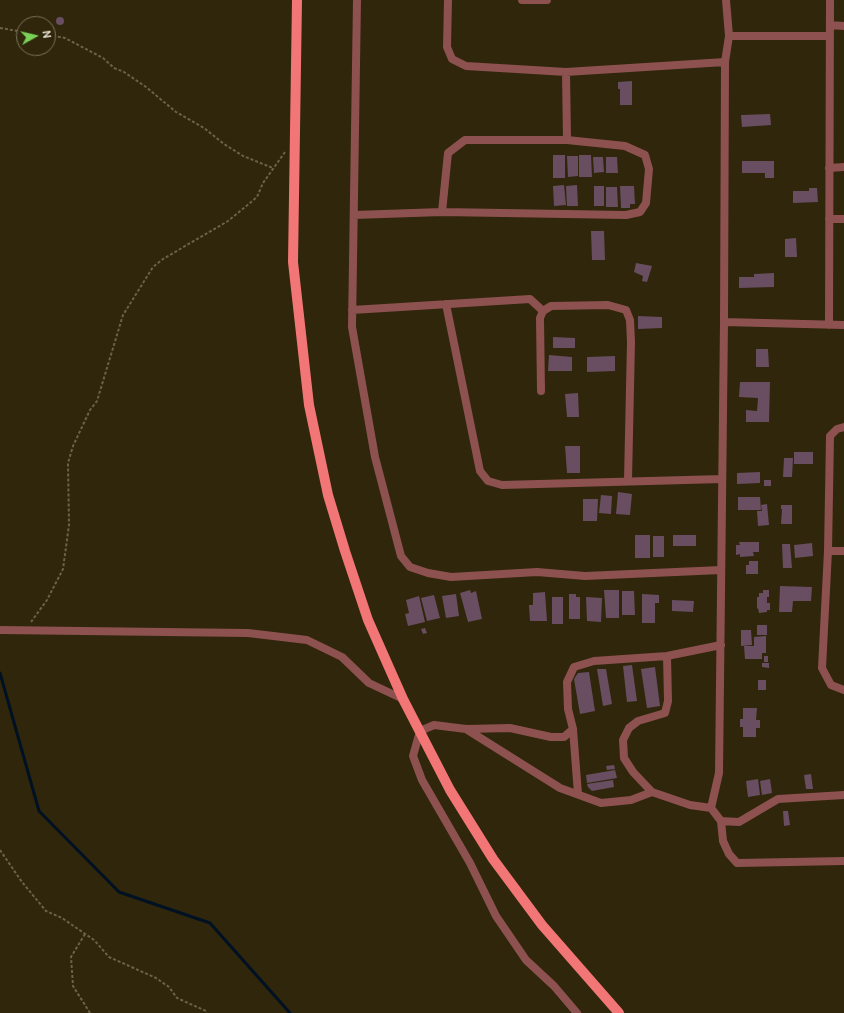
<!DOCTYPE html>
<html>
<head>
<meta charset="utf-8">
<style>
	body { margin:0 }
	#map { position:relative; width:844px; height:1013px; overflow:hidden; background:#2f260b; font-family:Cabin,sans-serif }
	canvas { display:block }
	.north { position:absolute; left:16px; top:16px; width:40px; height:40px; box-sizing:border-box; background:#2f260b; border:1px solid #79725b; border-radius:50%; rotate:82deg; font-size:11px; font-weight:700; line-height:16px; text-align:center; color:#e9e3d4 }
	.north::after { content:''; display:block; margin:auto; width:14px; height:18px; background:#7ad157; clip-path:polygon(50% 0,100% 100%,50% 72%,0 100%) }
</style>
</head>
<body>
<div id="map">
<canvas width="844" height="1013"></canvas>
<div class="north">N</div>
</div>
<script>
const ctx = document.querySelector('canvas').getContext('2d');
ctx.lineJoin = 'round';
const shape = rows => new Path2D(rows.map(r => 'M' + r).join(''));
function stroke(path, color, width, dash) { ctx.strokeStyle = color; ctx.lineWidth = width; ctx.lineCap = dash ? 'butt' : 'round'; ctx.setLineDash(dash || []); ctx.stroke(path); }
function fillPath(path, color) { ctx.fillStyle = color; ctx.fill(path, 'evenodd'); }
stroke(shape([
	[0,673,39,811,119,892,210,923,290,1013]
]), '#001123', 3);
fillPath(shape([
	'56 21a4 4 0 1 1 8 0a4 4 0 1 1-8 0Z',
	[632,81,632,105,620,105,620,89,618,89,618,82],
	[770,114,771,125,742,127,741,115],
	[553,155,565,155,565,178,553,178],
	[579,155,591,155,592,177,579,177],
	[567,156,578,156,578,176,568,177],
	[593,157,603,157,604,172,594,173],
	[606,157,617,157,618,173,606,173],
	[742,161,774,161,774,178,765,178,765,173,742,173],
	[564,185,566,205,554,206,553,186],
	[577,185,578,206,567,206,566,186],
	[594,186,604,186,604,206,594,206],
	[620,186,634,186,635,204,630,204,630,208,621,208],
	[606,187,617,187,618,207,606,207],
	[809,188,817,188,818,202,793,203,793,191,809,191],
	[591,231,604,231,605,260,592,260],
	[796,238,797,257,785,257,785,239],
	[636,263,652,266,647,282,642,281,643,276,634,272],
	[774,273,774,287,739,288,739,277,754,277,754,274],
	[638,316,662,317,662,328,638,329],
	[553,337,575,338,575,348,553,348],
	[756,349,768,349,769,367,756,367],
	[549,355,572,357,572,371,548,371],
	[615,356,615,371,587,372,587,357],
	[740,382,770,382,769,422,746,422,746,410,757,411,758,398,739,397],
	[578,393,579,417,567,417,565,394],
	[565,446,580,446,580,473,567,473],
	[794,452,813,452,813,464,794,464],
	[784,458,793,458,792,477,783,477],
	[760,472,760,483,737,484,737,473],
	[764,480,771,480,771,486,764,486],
	[618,492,632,494,630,515,616,514],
	[601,495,612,496,611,514,599,513],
	[738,497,760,497,761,510,738,510],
	[583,499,598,499,597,521,583,521],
	[767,504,769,525,758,526,757,511,762,511,761,505],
	[781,505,792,505,792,524,781,524,782,509,781,509],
	[635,535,650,535,650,558,635,558],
	[673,535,696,535,696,546,673,546],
	[653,536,664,536,664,557,653,557],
	[739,542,759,542,759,552,753,552,754,556,740,557,740,554,736,555,736,545,740,545],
	[812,543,813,556,795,558,794,545],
	[782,544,790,544,792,568,783,568],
	[749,561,758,561,758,574,746,574,746,565,749,565],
	[780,586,812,587,811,601,793,601,792,612,779,612],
	[470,590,471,593,476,591,482,619,468,622,460,593],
	[604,590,619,590,619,618,606,618],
	[763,590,769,590,769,597,767,597,767,603,770,603,770,610,767,610,767,612,759,613,758,608,757,609,757,597,759,597,759,593,763,593],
	[622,591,634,591,635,615,622,615],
	[545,592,547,621,530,621,529,605,533,605,533,593],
	[456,594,459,616,446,618,442,596],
	[569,594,576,594,576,597,580,597,580,619,569,619],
	[642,594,659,595,659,603,655,603,655,623,642,623],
	[434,595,440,618,427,621,421,598],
	[419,596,425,622,408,626,405,614,409,613,406,600],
	[552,597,563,597,563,624,552,624],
	[586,597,602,598,601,622,587,621],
	[672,600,694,601,693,612,672,611],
	[757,625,767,625,767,635,757,635],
	[425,628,427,633,423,634,421,629],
	[741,630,751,630,752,645,741,646],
	[766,636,766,653,762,653,762,659,745,659,744,646,754,646,754,637],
	[764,656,768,656,768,662,764,662],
	[762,663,769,663,769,668,762,667],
	[632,665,637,701,627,702,623,666],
	[655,667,660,706,647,708,641,669],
	[597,669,606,669,612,704,603,706],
	[589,672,595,711,580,714,574,679,578,673],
	[758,680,766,680,766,690,758,690],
	[743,708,757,708,756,720,760,720,760,728,756,728,756,737,743,737,743,727,740,727,740,719,743,719],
	[614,765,615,769,607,770,606,766],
	[615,770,617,778,587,783,586,775],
	[811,774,813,789,806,789,804,775],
	[758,779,760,795,748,797,746,781],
	[770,779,772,793,762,795,760,781],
	[613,780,614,787,592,791,588,787,587,784],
	[783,811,788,811,790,825,784,826]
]), '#684e60');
stroke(shape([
	[0,28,24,32],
	[48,35,65,38,103,58,114,68,124,72,146,87,176,112,204,128,224,144,243,156,273,168],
	[31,622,47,600,63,569,69,525,68,463,73,446,90,410,97,401,123,315,153,267,163,259,228,221,250,203,257,197,263,183,285,152],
	[0,850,22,882,46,911,62,918,94,940,109,957,156,978,169,987,177,998,206,1011,207,1013],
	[85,934,71,957,73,986,90,1013]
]), '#6a624a', 2, [3, 2]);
stroke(shape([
	[357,0,352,327,375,457,401,556,410,567,428,573,451,577,537,572,585,576,721,570],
	[448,0,447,47,452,59,466,66,566,72,725,62],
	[522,0,547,0],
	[830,25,844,26],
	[729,36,830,36],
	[566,72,567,140],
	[829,168,844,167],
	[354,215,442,212,626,215,640,212,646,203,649,169,645,155,625,146,567,140,465,140,448,153,442,212],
	[829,219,844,219],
	[446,304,480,471,488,481,502,485,722,479],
	[352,310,530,299,543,311],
	[724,322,844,325],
	[829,325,830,0],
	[541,391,540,318,543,311,551,306,608,305,626,310,630,320,631,342,628,480],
	[844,427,837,429,830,436,828,551,822,668,831,685,844,690],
	[828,551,844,551],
	[0,630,248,633,307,640,342,657,369,683,403,699],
	[466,729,560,788,601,803,631,800,652,792,690,805,711,808,721,821,723,841,729,854,737,863,844,861],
	[573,729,564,737,551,737,510,728,466,729,434,725,420,731,413,756,422,780,470,863,496,916,526,960,554,986,577,1013],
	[652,792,633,772,624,758,623,740,629,728,638,721,665,713,668,701,667,656],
	[578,794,573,729,568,709,567,682,574,667,594,661,667,656,721,645],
	[711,808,719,773,724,322,725,62,729,36,726,0],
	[721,821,739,822,778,799,844,795]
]), '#8d514f', 8);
stroke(shape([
	[297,0,293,262,309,405,328,495,345,551,368,620,403,699,450,790,493,859,542,925,619,1013]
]), '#f37676', 10);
</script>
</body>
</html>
